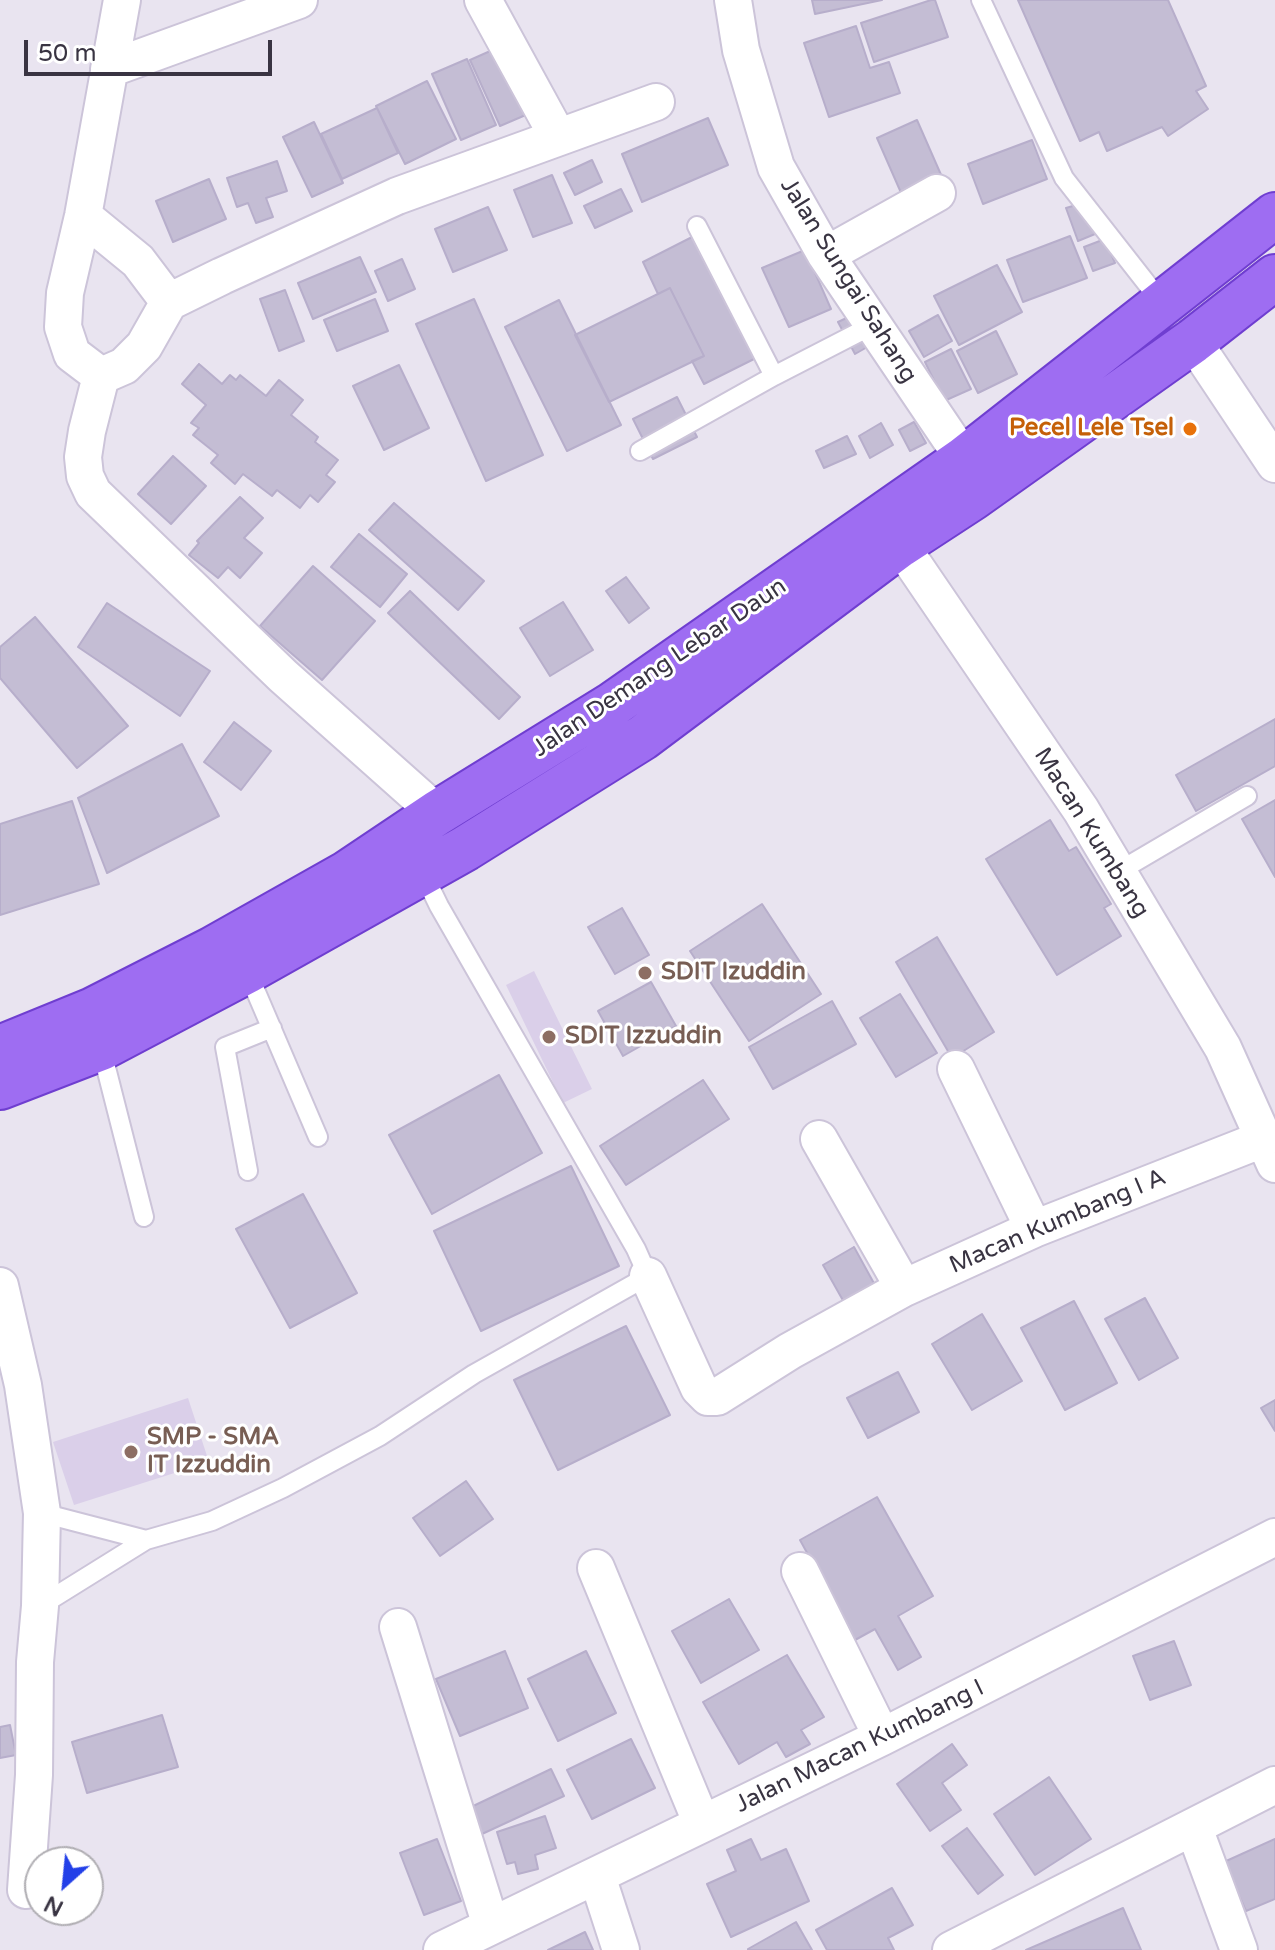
<!DOCTYPE html>
<html>
<head>
<meta charset="utf-8">
<style>
	body { margin:0 }
	#map { position:relative; width:1275px; height:1950px; overflow:hidden; background:#e9e4f0; font-family:"Varela Round",sans-serif }
	canvas { display:block }
	.north { position:absolute; left:24px; top:1846px; width:80px; height:80px; box-sizing:border-box; background:#fff; border:2px solid #b0aeb3; border-radius:50%; rotate:207deg; font-size:22px; font-weight:700; line-height:32px; text-align:center; color:#393442 }
	.north::after { content:''; display:block; margin:auto; width:28px; height:36px; background:#2340e8; clip-path:polygon(50% 0,100% 100%,50% 72%,0 100%) }
	.scale { position:absolute; left:24px; top:40px; width:248px; height:36px; box-sizing:border-box; border:4px solid #393442; border-top:0; padding-left:10px; font-size:24px; line-height:28px; white-space:nowrap; color:#393442; -webkit-text-stroke:6px #fff; paint-order:stroke }
</style>
</head>
<body>
<div id="map">
<canvas width="1275" height="1950"></canvas>
<div class="north">N</div>
<div class="scale">50 m</div>
</div>
<script>
const ctx = document.querySelector('canvas').getContext('2d');
ctx.lineJoin = 'round';
function fillPath(path, color) { ctx.fillStyle = color; ctx.fill(path, 'evenodd'); }
const shape = rows => new Path2D(rows.map(r => 'M' + r).join(''));
function stroke(path, color, width, dash) { ctx.strokeStyle = color; ctx.lineWidth = width; ctx.lineCap = dash ? 'butt' : 'round'; ctx.setLineDash(dash || []); ctx.stroke(path); }
function label(font, color, halo, rows, align = 'center') {
  ctx.font = font + ' "Varela Round",sans-serif'; ctx.lineWidth = 6; ctx.setLineDash([]); ctx.textBaseline = 'middle'; ctx.strokeStyle = halo; ctx.fillStyle = color; for (const [text, x, y, turn = 0] of rows) {
    ctx.save(); ctx.translate(x, y); ctx.rotate((+turn || 0) * Math.PI / 180); ctx.textAlign = isNaN(turn) ? turn : align; if (halo) ctx.strokeText(text, 0, 0); ctx.fillText(text, 0, 0); ctx.restore();
  }
}
fillPath(shape([
	[534,971,592,1089,563,1103,506,985],
	[188,1398,209,1462,74,1505,53,1442]
]), '#dacfe9');
const building = shape([
	[812,0,882,0,815,14,812,0],
	[931,0,935,0,948,37,874,62,861,23,931,0],
	[1018,0,1168,0,1206,86,1196,91,1208,109,1168,136,1162,127,1107,151,1099,132,1080,141,1018,0],
	[856,26,870,68,889,62,900,93,829,117,804,43,856,26],
	[506,44,535,111,500,126,470,60,506,44],
	[467,59,496,125,461,140,432,74,467,59],
	[427,81,456,139,405,164,376,106,427,81],
	[377,108,398,153,342,179,321,134,377,108],
	[708,118,728,165,642,202,622,154,708,118],
	[917,120,942,177,902,195,877,138,917,120],
	[314,122,343,183,312,197,283,137,314,122],
	[1032,140,1047,179,983,204,968,164,1032,140],
	[592,160,602,182,575,195,564,173,592,160],
	[277,161,287,191,266,198,273,217,256,223,248,203,237,207,227,178,277,161],
	[552,175,572,223,533,237,514,190,552,175],
	[209,179,226,219,173,242,156,201,209,179],
	[621,189,632,211,595,228,584,206,621,189],
	[1083,203,1095,234,1078,241,1066,208,1083,203],
	[488,207,507,250,453,272,435,229,488,207],
	[698,234,760,356,704,384,692,361,704,356,670,288,658,294,643,262,698,234],
	[1070,236,1087,278,1023,302,1007,260,1070,236],
	[1105,239,1115,263,1093,271,1084,247,1105,239],
	[805,250,831,309,789,327,762,268,805,250],
	[360,257,376,292,313,319,298,283,360,257],
	[402,259,415,289,388,301,375,271,402,259],
	[997,265,1022,312,959,345,934,296,997,265],
	[670,288,704,356,609,402,575,335,670,288],
	[285,290,304,341,279,351,260,299,285,290],
	[375,299,388,331,337,351,324,320,375,299],
	[474,299,543,455,486,481,416,324,474,299],
	[559,300,621,425,567,451,505,327,559,300],
	[853,315,869,346,855,354,838,322,853,315],
	[938,315,952,341,924,357,909,331,938,315],
	[996,331,1017,374,978,393,957,351,996,331],
	[951,349,971,389,944,401,925,362,951,349],
	[199,364,222,384,230,375,236,380,240,375,266,396,279,380,303,400,291,415,318,437,315,442,338,460,326,475,335,482,318,502,310,495,300,508,277,490,272,496,243,474,235,484,211,463,218,455,193,435,199,428,191,423,206,405,182,384,199,364],
	[399,365,429,428,384,450,353,386,399,365],
	[677,397,697,437,653,459,633,419,677,397],
	[914,422,926,443,910,451,899,430,914,422],
	[881,423,893,445,870,458,859,436,881,423],
	[847,436,856,454,824,468,816,451,847,436],
	[173,456,206,486,171,524,138,494,173,456],
	[240,497,263,518,244,538,262,553,240,578,228,567,218,578,189,555,199,543,197,541,240,497],
	[394,503,484,581,458,610,369,530,394,503],
	[359,534,407,574,380,607,331,567,359,534],
	[313,566,375,621,322,680,260,626,313,566],
	[626,577,649,608,629,623,606,591,626,577],
	[410,591,520,697,499,719,388,613,410,591],
	[563,602,593,650,550,676,520,628,563,602],
	[107,603,210,671,180,716,78,647,107,603],
	[35,617,128,726,77,768,0,678,0,647,35,617],
	[1275,719,1275,766,1196,811,1176,775,1275,719],
	[234,722,271,751,241,790,204,762,234,722],
	[182,744,219,816,107,873,78,798,182,744],
	[1275,800,1275,877,1242,819,1275,800],
	[72,801,99,884,0,915,0,824,72,801],
	[1050,820,1069,851,1076,847,1111,904,1104,908,1121,936,1057,975,986,859,1050,820],
	[762,904,821,994,749,1041,690,951,762,904],
	[622,908,649,955,615,974,588,927,622,908],
	[937,937,994,1032,952,1058,896,962,937,937],
	[651,982,676,1026,623,1056,598,1011,651,982],
	[900,994,937,1053,896,1077,860,1018,900,994],
	[832,1001,856,1044,773,1089,749,1047,832,1001],
	[499,1075,542,1153,432,1214,389,1135,499,1075],
	[703,1080,729,1119,626,1185,600,1146,703,1080],
	[571,1166,619,1266,481,1331,434,1231,571,1166],
	[303,1194,357,1293,290,1328,236,1229,303,1194],
	[854,1247,876,1287,845,1304,823,1265,854,1247],
	[1145,1298,1178,1358,1139,1380,1105,1319,1145,1298],
	[1074,1301,1117,1383,1065,1410,1021,1328,1074,1301],
	[982,1314,1022,1381,972,1410,932,1344,982,1314],
	[626,1326,670,1415,558,1470,514,1380,626,1326],
	[898,1372,919,1412,868,1438,847,1398,898,1372],
	[1275,1400,1275,1431,1261,1408,1275,1400],
	[466,1481,493,1519,440,1556,413,1518,466,1481],
	[877,1497,933,1596,898,1616,921,1657,898,1670,875,1629,855,1640,800,1540,877,1497],
	[729,1599,759,1650,701,1683,672,1631,729,1599],
	[1174,1641,1191,1685,1150,1700,1133,1656,1174,1641],
	[505,1651,528,1708,460,1736,436,1679,505,1651],
	[586,1651,616,1713,558,1741,528,1679,586,1651],
	[787,1655,824,1717,801,1730,810,1744,786,1757,777,1742,739,1764,703,1702,787,1655],
	[162,1715,178,1767,87,1793,72,1742,162,1715],
	[10,1725,16,1755,0,1758,0,1727,10,1725],
	[631,1739,655,1788,592,1819,567,1770,631,1739],
	[952,1744,967,1765,942,1783,961,1810,930,1831,897,1784,952,1744],
	[551,1769,564,1796,482,1834,469,1808,551,1769],
	[1049,1777,1091,1839,1035,1875,994,1814,1049,1777],
	[545,1816,556,1848,535,1855,538,1869,518,1874,515,1862,507,1864,497,1832,545,1816],
	[967,1828,1003,1875,978,1894,942,1846,967,1828],
	[437,1839,461,1901,424,1915,400,1853,437,1839],
	[751,1839,761,1860,786,1849,809,1901,731,1937,707,1884,736,1871,727,1850,751,1839],
	[1275,1839,1275,1899,1246,1911,1224,1862,1275,1839],
	[892,1888,913,1925,888,1938,894,1950,827,1950,816,1930,892,1888],
	[1123,1908,1141,1950,1026,1950,1123,1908],
	[796,1922,812,1950,748,1950,748,1949,796,1922],
	[585,1932,593,1950,548,1950,585,1932]
]);
fillPath(building, '#c4bdd4');
stroke(building, '#b7aecb', 2);
const lane = shape([
	[981,0,1064,178,1162,303],
	[697,226,774,376],
	[640,451,774,376,873,325],
	[1116,873,1247,796],
	[247,971,318,1137],
	[101,1048,144,1217],
	[248,1171,225,1047,272,1028],
	[42,1513,146,1540],
	[40,1606,146,1540,212,1521,283,1488,380,1436,474,1374,648,1276,636,1249,439,906,423,873]
]);
const street = shape([
	[122,0,83,216,65,293,63,327,72,354,101,376,87,431,83,457,85,476,93,493,283,676,437,813],
	[483,0,558,137],
	[733,0,741,50,776,167,826,255,964,459],
	[109,69,299,0],
	[83,216,138,261,169,302],
	[826,255,937,193],
	[1193,341,1275,464],
	[101,376,124,366,144,346,169,302,222,276,397,196,656,102],
	[886,524,1081,810,1223,1048,1275,1164],
	[956,1069,1034,1229],
	[819,1139,904,1288],
	[648,1276,699,1388,708,1397,717,1397,790,1351,904,1288,1034,1229,1263,1139],
	[0,1286,23,1385,42,1513,40,1606,35,1662,34,1775,26,1890],
	[596,1568,702,1824],
	[800,1571,882,1737],
	[398,1627,491,1926],
	[1194,1828,1239,1950],
	[597,1876,621,1950],
	[442,1950,882,1737,1275,1537],
	[951,1950,1275,1785]
]);
const highway = shape([
	[0,1048,93,1010,213,949,346,874,437,813,612,705,964,459,1275,215],
	[0,1087,101,1048,247,971,466,848,642,738,900,545,972,498,1193,341,1275,277]
]);
stroke(lane, '#ccc4d9', 22);
stroke(street, '#ccc4d9', 40);
stroke(highway, '#6f3ed0', 48);
stroke(lane, '#fff', 18);
stroke(street, '#fff', 36);
stroke(highway, '#9e6df2', 44);
for (const [x, y, r, color] of [
	[1190,429,8,"#e8710a"],
	[645,973,8,"#8d6e63"],
	[549,1037,8,"#8d6e63"],
	[131,1452,8,"#8d6e63"]
]) { const dot = new Path2D(); dot.arc(x, y, r, 0, 2 * Math.PI); ctx.fillStyle = color; ctx.fill(dot); stroke(dot, '#fff', 3); }
label('24px', '#393442', '#fff', [
	["Jalan Sungai Sahang",848,281,58],
	["Jalan Demang Lebar Daun",660,668,-34],
	["Macan Kumbang",1091,833,58],
	["Macan Kumbang I A",1058,1222,-23],
	["Jalan Macan Kumbang I",860,1747,-26]
]);
label('bold 24px', '#c56008', '#fff', [
	["Pecel Lele Tsel",1174,429]
], 'right');
label('bold 24px', '#785e54', '#fff', [
	["SDIT Izuddin",661,973],
	["SDIT Izzuddin",565,1037],
	["SMP - SMA",147,1438],
	["IT Izzuddin",147,1466]
], 'left');
</script>
</body>
</html>
